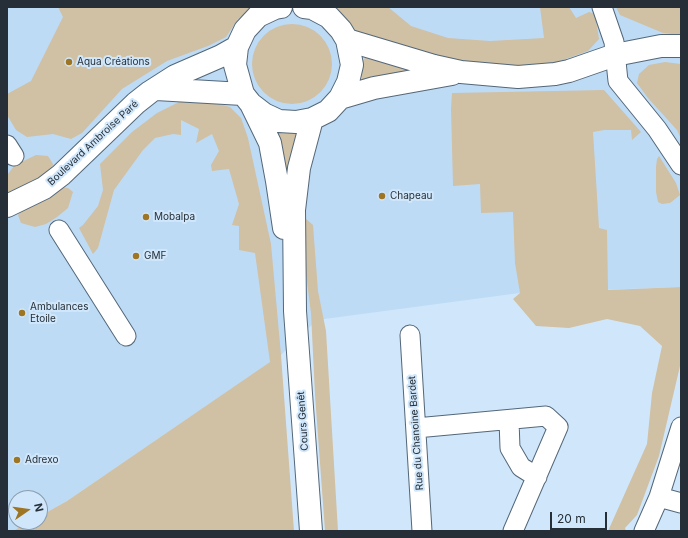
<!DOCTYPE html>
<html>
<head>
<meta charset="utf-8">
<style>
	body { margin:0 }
	#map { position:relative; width:688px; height:538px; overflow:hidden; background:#d0e7fb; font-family:Inter,sans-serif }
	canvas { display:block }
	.frame { position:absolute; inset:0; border:8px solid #262f37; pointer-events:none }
	.north { position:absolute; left:8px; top:490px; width:40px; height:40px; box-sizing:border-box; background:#d0e7fb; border:1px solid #8c9dad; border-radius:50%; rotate:77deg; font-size:11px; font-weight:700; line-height:16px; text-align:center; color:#262f37 }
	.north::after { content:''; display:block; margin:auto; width:14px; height:18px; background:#9e7523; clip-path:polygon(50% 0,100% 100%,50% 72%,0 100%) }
	.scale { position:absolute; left:550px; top:512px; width:57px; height:18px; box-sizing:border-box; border:2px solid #262f37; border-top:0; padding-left:5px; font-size:12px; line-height:14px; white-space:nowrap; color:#262f37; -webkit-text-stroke:3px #d0e7fb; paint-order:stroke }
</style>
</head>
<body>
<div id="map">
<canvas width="688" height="538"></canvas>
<div class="frame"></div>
<div class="north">N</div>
<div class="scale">20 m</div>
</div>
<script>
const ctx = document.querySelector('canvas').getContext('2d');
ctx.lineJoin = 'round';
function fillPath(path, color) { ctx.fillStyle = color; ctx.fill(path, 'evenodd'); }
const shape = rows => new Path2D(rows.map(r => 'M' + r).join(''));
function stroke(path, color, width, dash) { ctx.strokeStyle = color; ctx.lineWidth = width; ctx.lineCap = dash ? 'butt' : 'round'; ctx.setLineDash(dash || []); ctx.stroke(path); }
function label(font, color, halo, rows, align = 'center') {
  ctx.font = font + ' Inter,sans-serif'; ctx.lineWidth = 4; ctx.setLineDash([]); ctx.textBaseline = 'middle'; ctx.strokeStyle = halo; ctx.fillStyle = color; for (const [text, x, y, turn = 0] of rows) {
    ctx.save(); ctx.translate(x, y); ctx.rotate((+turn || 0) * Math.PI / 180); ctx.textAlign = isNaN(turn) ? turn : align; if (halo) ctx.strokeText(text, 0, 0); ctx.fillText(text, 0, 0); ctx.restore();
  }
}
fillPath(shape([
	[7,7,681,7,681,287,520,293,317,320,281,355,67,501,40,516,40,498,16,498,16,522,29,522,13,531,7,531]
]), '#bedbf5');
fillPath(shape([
	[58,7,254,7,238,19,226,37,208,46,167,61,122,89,82,133,71,139,53,134,27,137,16,130,7,115,7,94,31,81,63,17],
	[337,7,388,7,411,26,448,38,490,41,544,38,540,7,569,7,576,18,589,12,595,14,599,39,588,51,546,66,482,65,391,49,354,31],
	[616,7,681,7,681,35,663,33,620,15],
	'252 64a40 40 0 1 1 80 0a40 40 0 1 1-80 0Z',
	[367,56,385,63,417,69,362,81,362,61],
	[665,62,681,64,681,139,677,130,648,98,637,83,639,74,649,65],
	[604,90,641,132,632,140,631,130,604,130,593,132,599,228,607,230,608,290,681,287,680,366,659,456,637,515,625,528,626,531,608,531,647,444,652,393,662,346,640,326,607,319,569,328,536,326,513,299,520,293,515,263,513,212,481,213,480,184,453,186,451,109,452,93],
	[193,100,216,103,230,107,241,118,248,138,271,244,281,355,294,531,13,531,29,522,40,522,40,516,67,501,270,362,255,253,239,250,239,226,232,225,239,204,229,169,212,171,211,165,219,151,212,134,196,143,199,129,181,120,181,135,173,134,155,138,143,150,114,190,98,248,93,254,79,228,83,225,98,206,103,190,100,164,132,132,157,113,179,102],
	[275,128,302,134,286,189,280,139],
	[36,155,48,156,53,164,52,170,18,192,7,196,7,175,15,165],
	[659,156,676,183,680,195,670,203,662,204,658,202,656,192,656,167,657,159],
	[61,187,68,188,73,192,72,195,68,208,57,217,46,224,35,227,21,223,18,215,22,210],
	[305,218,313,225,318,291,326,331,338,531,325,531,315,395,311,313,302,243]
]), '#d0c0a4');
const street = shape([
	[602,7,614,42,618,81,657,129,681,165],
	[7,145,14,156],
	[59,230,126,336],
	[410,335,422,531],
	[509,420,510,448,521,467,537,477],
	[416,428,546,416,558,427,513,531],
	[659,497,681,503],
	[644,531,659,497,681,427]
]);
const secondary = shape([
	[281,7,275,8,258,16,245,30,237,47,235,65,243,94,251,104,264,114,279,121,296,122,312,119,328,111,340,98,348,82,352,65,347,40,341,30,329,17,312,8,304,7],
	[347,40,434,66,461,72,518,77,555,74,569,71,615,55,661,46,681,46],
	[156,89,243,94],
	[340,98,374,88,452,74],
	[251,104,270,143,277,181,284,228],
	[7,206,44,188,61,175,136,103,150,92,175,76,221,56,237,47],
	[311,531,295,311,294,210,299,168,312,119]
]);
stroke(street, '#536779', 21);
stroke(secondary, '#536779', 24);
stroke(street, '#fff', 19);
stroke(secondary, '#fff', 22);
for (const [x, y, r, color] of [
	[69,62,4,"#9e7523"],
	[382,196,4,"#9e7523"],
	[146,217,4,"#9e7523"],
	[136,256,4,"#9e7523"],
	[22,313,4,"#9e7523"],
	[17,460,4,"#9e7523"]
]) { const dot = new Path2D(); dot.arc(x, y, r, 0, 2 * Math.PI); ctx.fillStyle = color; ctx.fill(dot); stroke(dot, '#d0e7fb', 1.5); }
label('10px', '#262f37', '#d0e7fb', [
	["Aqua Créations",77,62],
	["Chapeau",390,196],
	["Mobalpa",154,217],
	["GMF",144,256],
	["Ambulances",30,307],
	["Etoile",30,319],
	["Adrexo",25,460]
], 'left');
label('10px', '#262f37', '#d0e7fb', [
	["Boulevard Ambroise Paré",93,143,-43],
	["Cours Genêt",303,421,-94],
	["Rue du Chanoine Bardet",416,433,-94]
]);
</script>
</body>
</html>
